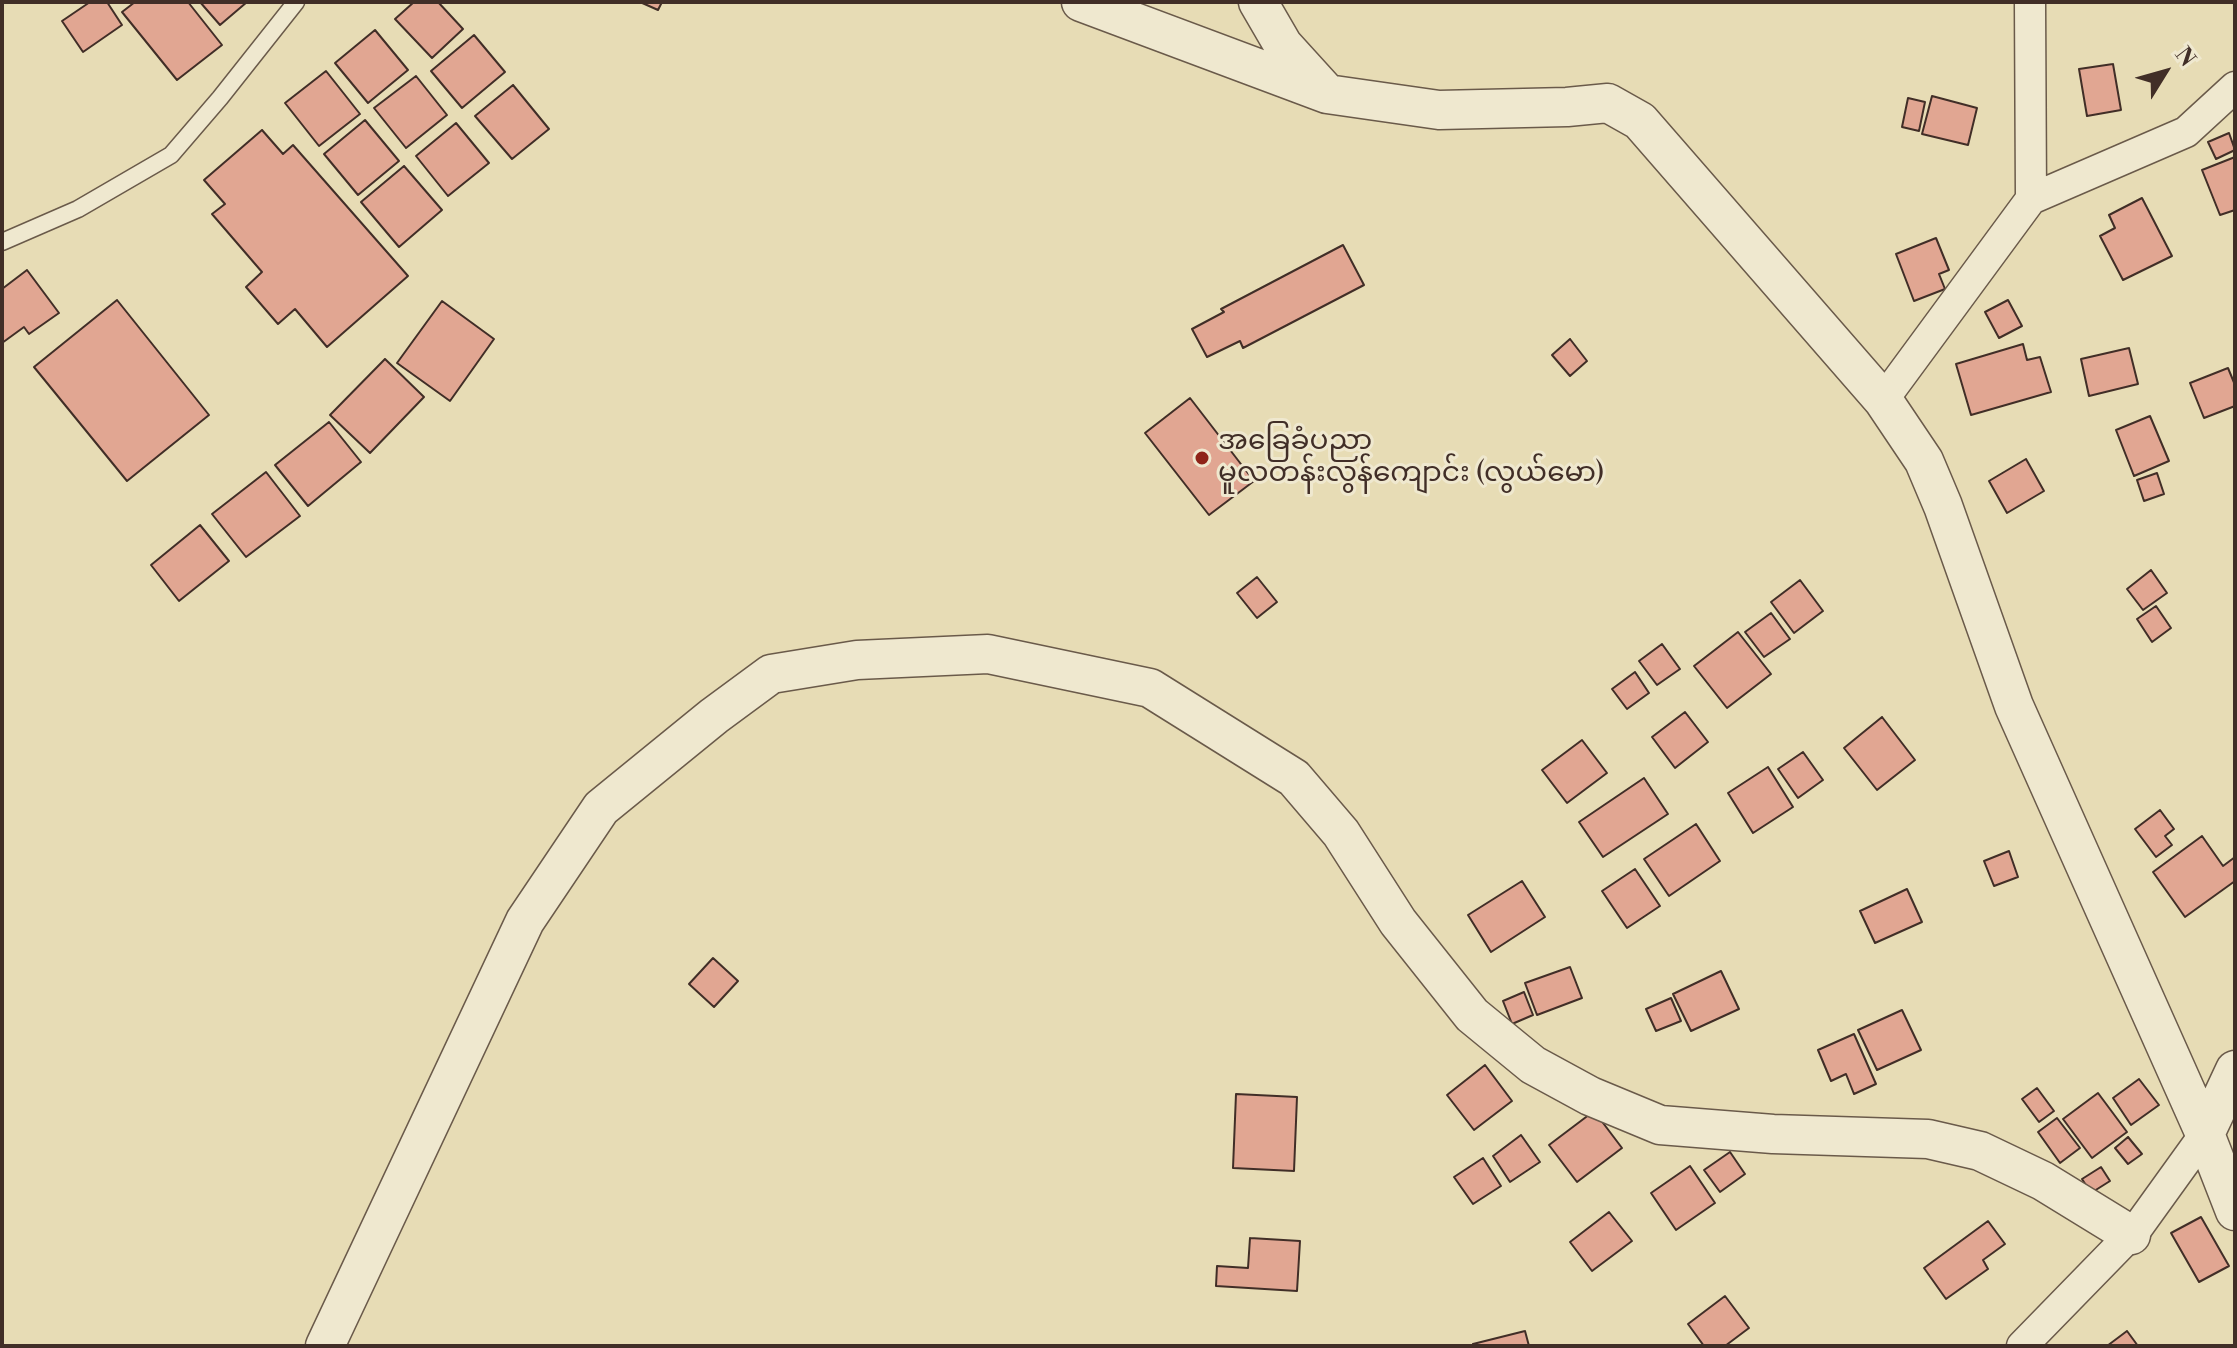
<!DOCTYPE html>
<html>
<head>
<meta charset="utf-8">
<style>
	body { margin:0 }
	#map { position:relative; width:2237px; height:1348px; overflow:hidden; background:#e7dcb5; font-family:"Libre Bodoni",serif }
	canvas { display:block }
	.frame { position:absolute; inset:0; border:4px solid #412e27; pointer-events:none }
	.north { position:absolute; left:2125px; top:32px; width:80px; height:80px; -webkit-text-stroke:6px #efe8cf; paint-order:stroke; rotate:53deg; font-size:22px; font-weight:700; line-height:32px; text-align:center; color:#412e27 }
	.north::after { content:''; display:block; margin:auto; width:28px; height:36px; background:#412e27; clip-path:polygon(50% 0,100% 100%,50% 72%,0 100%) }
</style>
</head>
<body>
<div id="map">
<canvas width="2237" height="1348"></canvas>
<div class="frame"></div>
<div class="north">N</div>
</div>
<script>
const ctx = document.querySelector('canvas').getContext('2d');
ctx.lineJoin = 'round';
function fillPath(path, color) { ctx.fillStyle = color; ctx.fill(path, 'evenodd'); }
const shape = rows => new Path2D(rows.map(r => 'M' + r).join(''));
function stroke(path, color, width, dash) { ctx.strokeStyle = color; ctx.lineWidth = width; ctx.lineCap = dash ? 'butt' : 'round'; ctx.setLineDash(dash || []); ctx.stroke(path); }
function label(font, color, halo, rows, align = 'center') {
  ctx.font = font + ' "Libre Bodoni","Noto Sans Myanmar",serif'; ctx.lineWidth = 6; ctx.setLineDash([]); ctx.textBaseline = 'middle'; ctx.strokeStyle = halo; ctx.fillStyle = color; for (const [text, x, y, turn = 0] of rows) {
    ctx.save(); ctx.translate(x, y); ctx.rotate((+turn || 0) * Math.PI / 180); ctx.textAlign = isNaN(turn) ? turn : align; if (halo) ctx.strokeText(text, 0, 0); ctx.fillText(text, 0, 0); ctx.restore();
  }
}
const building = shape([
	[90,2,107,2,122,25,83,52,62,21,90,2],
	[135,2,188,2,222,45,177,80,122,12,135,2],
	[200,2,247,2,220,25,200,2],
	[414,2,438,2,463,29,432,58,395,19,414,2],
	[640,2,662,2,658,10,640,2],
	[375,30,408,70,368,103,335,63,375,30],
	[474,35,505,72,462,108,431,71,474,35],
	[2113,64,2121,110,2087,116,2079,69,2113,64],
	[326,71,360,114,319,146,285,103,326,71],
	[416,76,447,115,406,148,374,108,416,76],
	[513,85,549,129,512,159,475,116,513,85],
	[1932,96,1977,108,1968,145,1922,134,1932,96],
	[1908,98,1925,102,1919,131,1902,127,1908,98],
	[365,120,399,161,358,195,324,154,365,120],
	[456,123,489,163,448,196,416,156,456,123],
	[262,130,283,154,293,145,408,276,327,347,295,309,278,324,246,287,262,272,212,214,225,204,204,180,262,130],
	[2229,133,2235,150,2216,159,2208,142,2229,133],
	[2235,157,2235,210,2220,215,2202,170,2235,157],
	[404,166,442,210,399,247,361,202,404,166],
	[2142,198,2172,256,2123,280,2100,236,2115,228,2109,215,2142,198],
	[1936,238,1949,270,1939,274,1945,289,1914,301,1896,254,1936,238],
	[1343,245,1364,285,1243,348,1240,341,1207,357,1192,329,1224,312,1221,309,1343,245],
	[27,270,59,313,29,334,24,327,2,343,2,289,27,270],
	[117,300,209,415,127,481,34,367,117,300],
	[2008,300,2022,326,1999,338,1985,312,2008,300],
	[442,301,494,339,450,401,397,363,442,301],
	[1570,339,1587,361,1570,376,1552,355,1570,339],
	[2023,344,2027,360,2040,357,2051,392,1971,415,1956,364,2023,344],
	[2129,348,2138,384,2089,396,2081,359,2129,348],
	[385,359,424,397,370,453,330,415,385,359],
	[2228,368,2235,385,2235,406,2204,418,2190,383,2228,368],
	[1190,398,1254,481,1209,515,1145,433,1190,398],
	[2150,416,2169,461,2134,476,2116,430,2150,416],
	[329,422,361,462,308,506,275,465,329,422],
	[2026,459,2044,491,2007,513,1989,481,2026,459],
	[266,472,300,516,246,557,212,514,266,472],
	[2157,473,2164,494,2144,501,2137,480,2157,473],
	[200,525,229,561,179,601,151,565,200,525],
	[2151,570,2167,593,2143,610,2127,589,2151,570],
	[1257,577,1277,602,1257,618,1237,593,1257,577],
	[1800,580,1823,611,1794,633,1771,602,1800,580],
	[2156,606,2171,628,2152,642,2137,619,2156,606],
	[1771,613,1790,639,1764,657,1745,632,1771,613],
	[1738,632,1771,674,1727,708,1694,666,1738,632],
	[1662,644,1680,669,1657,685,1639,661,1662,644],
	[1635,672,1649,693,1627,709,1612,689,1635,672],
	[1685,712,1708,742,1675,768,1652,737,1685,712],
	[1882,717,1915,760,1877,790,1844,748,1882,717],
	[1582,740,1607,773,1567,803,1542,770,1582,740],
	[1803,752,1823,780,1798,798,1778,769,1803,752],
	[1768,767,1793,807,1753,833,1728,793,1768,767],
	[1644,778,1668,814,1603,857,1579,822,1644,778],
	[2160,810,2174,829,2165,836,2172,845,2156,857,2135,829,2160,810],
	[1696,824,1720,861,1669,896,1644,859,1696,824],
	[2202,836,2223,866,2235,857,2235,881,2185,917,2153,872,2202,836],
	[2009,851,2018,877,1994,886,1984,861,2009,851],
	[1635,869,1660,906,1627,928,1602,891,1635,869],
	[1522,881,1545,917,1491,952,1468,915,1522,881],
	[1907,889,1922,922,1875,943,1860,911,1907,889],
	[713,958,738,981,714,1007,689,984,713,958],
	[1570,967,1582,998,1537,1015,1525,983,1570,967],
	[1721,971,1739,1009,1691,1031,1673,994,1721,971],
	[1524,992,1533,1015,1512,1024,1503,1001,1524,992],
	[1671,998,1681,1021,1656,1031,1646,1009,1671,998],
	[1902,1010,1921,1050,1877,1070,1858,1030,1902,1010],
	[1854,1034,1876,1084,1854,1094,1846,1074,1831,1081,1818,1050,1854,1034],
	[1485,1065,1512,1101,1474,1130,1447,1095,1485,1065],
	[2139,1079,2159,1105,2131,1125,2113,1098,2139,1079],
	[2037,1088,2054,1111,2039,1122,2022,1099,2037,1088],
	[2098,1093,2127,1132,2092,1158,2063,1119,2098,1093],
	[1236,1094,1297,1097,1294,1171,1233,1168,1236,1094],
	[1594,1111,1622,1148,1577,1182,1549,1145,1594,1111],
	[2057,1118,2080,1148,2060,1163,2038,1132,2057,1118],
	[1521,1135,1540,1162,1510,1182,1493,1156,1521,1135],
	[2128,1137,2142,1154,2128,1164,2115,1148,2128,1137],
	[1730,1152,1745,1174,1720,1192,1704,1170,1730,1152],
	[1483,1158,1501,1186,1473,1204,1454,1177,1483,1158],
	[1690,1166,1715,1203,1676,1230,1651,1193,1690,1166],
	[2101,1167,2110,1181,2091,1193,2082,1179,2101,1167],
	[1609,1212,1632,1241,1592,1271,1570,1242,1609,1212],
	[2201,1217,2229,1266,2199,1282,2171,1233,2201,1217],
	[1988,1221,2005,1244,1983,1260,1988,1269,1946,1299,1924,1268,1988,1221],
	[1250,1238,1300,1241,1297,1291,1216,1286,1217,1266,1248,1268,1250,1238],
	[1725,1296,1749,1328,1725,1346,1704,1346,1688,1324,1725,1296],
	[1525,1331,1529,1346,1474,1346,1473,1344,1525,1331],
	[2127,1331,2138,1346,2107,1346,2127,1331]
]);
fillPath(building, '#e1a692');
stroke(building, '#412e27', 2);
const service = shape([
	[2,242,78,209,171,155,220,98,296,2]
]);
const minor = shape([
	[2030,2,2031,199],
	[1883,400,2031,199,2186,132,2235,87],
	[2022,1346,2138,1227,2205,1134]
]);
const tertiary = shape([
	[1081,2,1327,94,1439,110,1567,107,1608,103,1640,121,1883,400,1924,461,1943,506,2014,706,2205,1134,2235,1211],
	[1258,2,1283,45,1323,89],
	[2205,1134,2235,1070],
	[325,1346,525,921,601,808,714,716,771,674,857,660,988,654,1150,688,1294,778,1341,833,1398,922,1472,1015,1533,1065,1590,1096,1660,1125,1773,1134,1928,1139,1980,1151,2043,1181,2131,1235]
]);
stroke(service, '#6a5a4a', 19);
stroke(minor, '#6a5a4a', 33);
stroke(tertiary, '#6a5a4a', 41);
stroke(service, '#efe8cf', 16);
stroke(minor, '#efe8cf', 30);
stroke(tertiary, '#efe8cf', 38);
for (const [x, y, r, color] of [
	[1202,458,8,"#8f2418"]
]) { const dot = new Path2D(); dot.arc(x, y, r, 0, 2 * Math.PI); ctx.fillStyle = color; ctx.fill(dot); stroke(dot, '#efe8cf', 3); }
label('28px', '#412e27', '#efe8cf', [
	["အခြေခံပညာ",1218,442],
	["မူလတန်းလွန်ကျောင်း (လွယ်မော)",1218,474]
], 'left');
</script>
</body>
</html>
